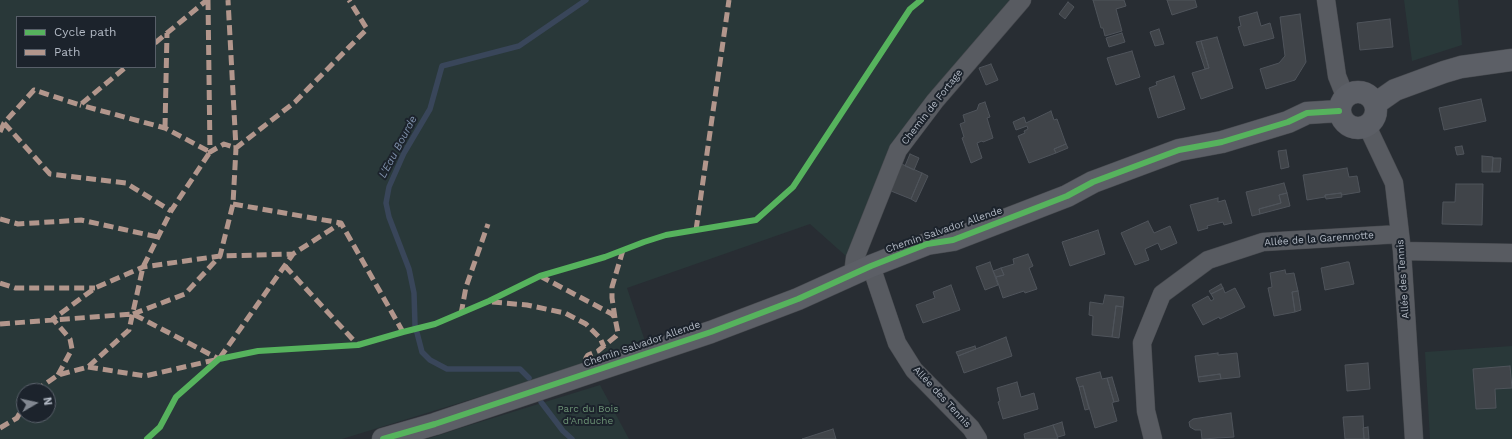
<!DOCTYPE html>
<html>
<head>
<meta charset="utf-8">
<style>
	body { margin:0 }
	#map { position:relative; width:1512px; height:439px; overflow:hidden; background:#282d33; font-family:"Work Sans",sans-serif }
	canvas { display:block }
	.legend { position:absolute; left:16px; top:16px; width:140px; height:52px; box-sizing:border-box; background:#1c232c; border:1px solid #585f69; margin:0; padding:5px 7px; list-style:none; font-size:12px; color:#b2b9c4 }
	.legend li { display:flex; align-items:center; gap:8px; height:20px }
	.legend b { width:20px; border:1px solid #585f69 }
	.north { position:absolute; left:16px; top:383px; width:40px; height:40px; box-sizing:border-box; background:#1c232c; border:1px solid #585f69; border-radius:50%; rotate:81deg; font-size:11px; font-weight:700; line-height:16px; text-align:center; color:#b2b9c4 }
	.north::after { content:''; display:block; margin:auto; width:14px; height:18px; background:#828891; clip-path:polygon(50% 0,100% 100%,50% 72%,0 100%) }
</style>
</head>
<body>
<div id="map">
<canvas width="1512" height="439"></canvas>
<ul class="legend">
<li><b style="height:5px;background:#56b35d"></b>Cycle path</li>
<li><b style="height:5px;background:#b2968c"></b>Path</li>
</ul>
<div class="north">N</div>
</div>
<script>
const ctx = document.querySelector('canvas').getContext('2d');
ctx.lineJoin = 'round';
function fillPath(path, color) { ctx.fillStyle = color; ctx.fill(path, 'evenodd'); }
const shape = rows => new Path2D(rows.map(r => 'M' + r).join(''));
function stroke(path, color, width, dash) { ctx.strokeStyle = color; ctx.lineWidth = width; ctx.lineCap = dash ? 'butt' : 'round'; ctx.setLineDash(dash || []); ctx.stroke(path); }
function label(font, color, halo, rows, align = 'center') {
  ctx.font = font + ' "Work Sans",sans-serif'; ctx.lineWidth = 4; ctx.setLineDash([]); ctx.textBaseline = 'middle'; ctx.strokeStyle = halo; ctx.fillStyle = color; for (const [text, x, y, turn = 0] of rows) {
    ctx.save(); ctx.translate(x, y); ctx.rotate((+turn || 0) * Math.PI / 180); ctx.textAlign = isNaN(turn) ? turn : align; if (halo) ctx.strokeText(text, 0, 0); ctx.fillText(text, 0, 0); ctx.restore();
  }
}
fillPath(shape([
	[0,0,1022,0,935,101,847,257,810,224,627,288,646,344,557,373,342,439,0,439],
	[17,17,155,17,155,67,17,67],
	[24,391,48,391,48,415,24,415],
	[1404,0,1458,0,1462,45,1412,61],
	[1512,346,1512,439,1430,439,1425,352],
	[600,385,629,439,427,439,464,427]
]), '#293839');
stroke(shape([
	[529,378,520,369,447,369,430,360,422,352,415,325,414,293,409,269,389,217,386,203,389,187,404,153,430,109,442,66,519,46,586,0],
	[541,402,563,431,572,439]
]), '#39465a', 5.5);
const building = shape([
	[1093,0,1124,0,1126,6,1116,9,1122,31,1105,36,1103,28,1101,28,1093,0],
	[1167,0,1195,0,1197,7,1172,15,1167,0],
	[1068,2,1074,7,1065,19,1059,14,1068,2],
	[1257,12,1261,26,1270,23,1274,38,1244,46,1238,27,1241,26,1239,17,1257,12],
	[1300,14,1306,62,1295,80,1266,89,1260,69,1279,63,1285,56,1280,17,1300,14],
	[1390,19,1393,47,1360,50,1357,23,1390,19],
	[1159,29,1164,44,1155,46,1150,32,1159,29],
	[1122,33,1125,42,1109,47,1106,38,1122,33],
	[1217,37,1233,88,1201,99,1192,73,1209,68,1201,41,1217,37],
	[1201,41,1209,68,1205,69,1196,42,1201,41],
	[1132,51,1140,77,1116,85,1107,58,1132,51],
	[991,64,998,80,986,85,979,68,991,64],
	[1174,76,1185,109,1158,118,1149,88,1157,85,1156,82,1174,76],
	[1481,99,1486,121,1444,130,1439,108,1481,99],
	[985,102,990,117,987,118,993,138,983,142,982,141,977,143,982,158,971,163,962,138,964,137,960,124,965,122,963,115,977,110,979,104,985,102],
	[1051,111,1054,120,1057,119,1066,144,1054,149,1056,153,1029,163,1018,136,1025,133,1024,131,1028,129,1027,126,1016,130,1013,122,1024,117,1026,123,1051,111],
	[1066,144,1068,148,1056,153,1054,149,1066,144],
	[1462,146,1464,154,1457,155,1455,147,1462,146],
	[1286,150,1289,167,1281,169,1278,151,1286,150],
	[910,154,919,158,914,170,905,166,910,154],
	[1482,156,1493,157,1492,172,1482,172,1482,156],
	[1493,158,1501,158,1500,172,1492,172,1493,158],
	[897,162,922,173,911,199,886,189,897,162],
	[1347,168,1349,177,1357,176,1360,192,1342,195,1341,193,1325,195,1325,197,1307,200,1303,175,1347,168],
	[922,173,928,176,916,202,911,199,922,173],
	[1284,183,1287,193,1279,195,1281,203,1259,209,1260,214,1252,216,1246,192,1284,183],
	[1456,184,1483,184,1482,225,1442,224,1443,202,1455,202,1456,184],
	[1287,193,1290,206,1260,214,1259,209,1281,203,1279,195,1287,193],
	[1341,193,1342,197,1326,199,1325,195,1341,193],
	[1218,198,1218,202,1225,200,1232,223,1224,225,1223,222,1207,226,1208,228,1198,231,1190,205,1218,198],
	[1148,221,1154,233,1170,226,1177,243,1161,250,1158,243,1145,249,1149,260,1135,265,1121,233,1148,221],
	[1098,230,1105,254,1070,266,1062,242,1098,230],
	[1028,254,1033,266,1029,268,1037,289,1025,293,1024,291,1003,298,996,277,1004,275,1001,268,1014,264,1013,259,1028,254],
	[990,262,998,285,985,290,976,267,990,262],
	[1347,262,1349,262,1354,284,1325,290,1321,268,1347,262],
	[1001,268,1004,275,996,277,993,271,1001,268],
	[1285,270,1286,274,1294,273,1298,291,1292,292,1295,312,1274,316,1268,288,1272,287,1270,273,1285,270],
	[1221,284,1223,288,1211,294,1209,291,1221,284],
	[951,285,960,310,923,323,916,305,935,298,933,292,951,285],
	[1223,288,1225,293,1235,288,1245,307,1220,319,1219,317,1203,325,1192,305,1208,296,1211,301,1214,299,1211,294,1223,288],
	[1298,291,1301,310,1295,312,1292,292,1298,291],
	[1105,295,1124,297,1123,307,1116,306,1112,337,1092,335,1093,316,1089,315,1090,302,1103,304,1105,295],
	[1116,306,1123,307,1119,338,1112,337,1116,306],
	[1006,337,1012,356,964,373,958,356,1006,337],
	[975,346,976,349,958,356,956,352,975,346],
	[1218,353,1218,355,1237,353,1240,377,1221,379,1220,374,1198,377,1195,356,1218,353],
	[1368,363,1370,389,1347,391,1345,365,1368,363],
	[1510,366,1512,388,1495,389,1496,408,1476,409,1473,369,1510,366],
	[1100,372,1102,379,1107,378,1114,402,1112,403,1117,421,1095,428,1083,386,1079,387,1076,378,1100,372],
	[1220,374,1221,379,1199,382,1198,377,1220,374],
	[1112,377,1119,401,1114,402,1107,378,1112,377],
	[1017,382,1021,397,1034,393,1038,409,1003,419,998,402,1000,401,997,388,1017,382],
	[1083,386,1089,409,1085,410,1079,387,1083,386],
	[1231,413,1234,437,1202,439,1201,430,1195,430,1190,427,1189,422,1193,419,1231,413],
	[1363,416,1364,439,1345,439,1343,417,1363,416],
	[1062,422,1065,435,1058,437,1053,425,1062,422],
	[1053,425,1058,439,1025,439,1024,434,1053,425],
	[1368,427,1369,439,1364,439,1363,428,1368,427],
	[833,429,836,439,802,439,833,429]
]);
fillPath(building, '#404449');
stroke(building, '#4f545b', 1);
const street = shape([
	[1326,0,1337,76,1345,96],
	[1367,126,1394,183,1402,251,1414,439],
	[1402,251,1512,253],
	[871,266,897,343,914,370,971,428,978,439],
	[853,274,855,258,898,150,935,101,1022,0],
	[1153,439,1146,411,1142,343,1162,294,1208,260,1263,242,1400,234]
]);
const secondary = shape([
	'1340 110a18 18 0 1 1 36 0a18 18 0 1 1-36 0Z',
	[1375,104,1395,90,1444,72,1461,67,1512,60],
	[383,439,435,424,711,332,798,299,871,266,927,244,953,240,1067,196,1093,182,1179,150,1222,142,1288,122,1307,113,1339,111]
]);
stroke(street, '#46494e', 19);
stroke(secondary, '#46494e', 23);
stroke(street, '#585b61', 18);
stroke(secondary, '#5c5f66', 22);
stroke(shape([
	[208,0,210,152,224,144,236,148,295,102,367,29,349,0],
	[155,43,207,0],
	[4,123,50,174,126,183,171,211],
	[165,128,167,33],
	[0,132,4,123,34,90,80,105,126,67],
	[233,204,341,223,403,332],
	[0,219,18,224,81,220,158,237],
	[696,230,729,0],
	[285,266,358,345],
	[540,276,612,314,615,318,618,333,616,336,598,351,588,355,586,358,585,362],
	[0,283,15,288,95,288],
	[492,302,527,305,565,313,586,324,600,338,604,347],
	[133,314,185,294,220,256,233,204,236,148,228,0],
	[461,314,466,287,488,224],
	[615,318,612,298,612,287,623,250],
	[0,324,133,314,219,359],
	[88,367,145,376,219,359,293,254,341,223],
	[58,375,72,349,70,339,53,319,95,288,143,267,220,256,293,254],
	[35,391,58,375,88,367,129,330,143,267,171,211,210,152,165,128,80,105],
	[0,428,17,418,24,405]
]), '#b2968c', 5, [10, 5]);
stroke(shape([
	[147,439,160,427,176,397,219,359,258,351,358,345,403,332,435,324,489,301,540,276,605,257,644,242,666,235,756,220,793,187,910,9,921,0],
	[383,439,435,424,711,332,798,299,871,266,927,244,953,240,1067,196,1093,182,1179,150,1222,142,1288,122,1307,113,1339,111]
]), '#56b35d', 6);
label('10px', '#b2b9c4', '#1c232c', [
	["Chemin de Fortage",932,107,-52],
	["Chemin Salvador Allende",944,230,-19],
	["Allée de la Garennotte",1319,239,-4],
	["Allée des Tennis",1403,279,-94],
	["Chemin Salvador Allende",642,344,-19],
	["Allée des Tennis",942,397,47]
]);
label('10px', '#6c9275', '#1c232c', [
	["Parc du Bois",588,409],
	["d'Anduche",588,421]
]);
label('italic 11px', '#7d8fa9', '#1c232c', [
	["L'Eau Bourde",398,147,-62]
]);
</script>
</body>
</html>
